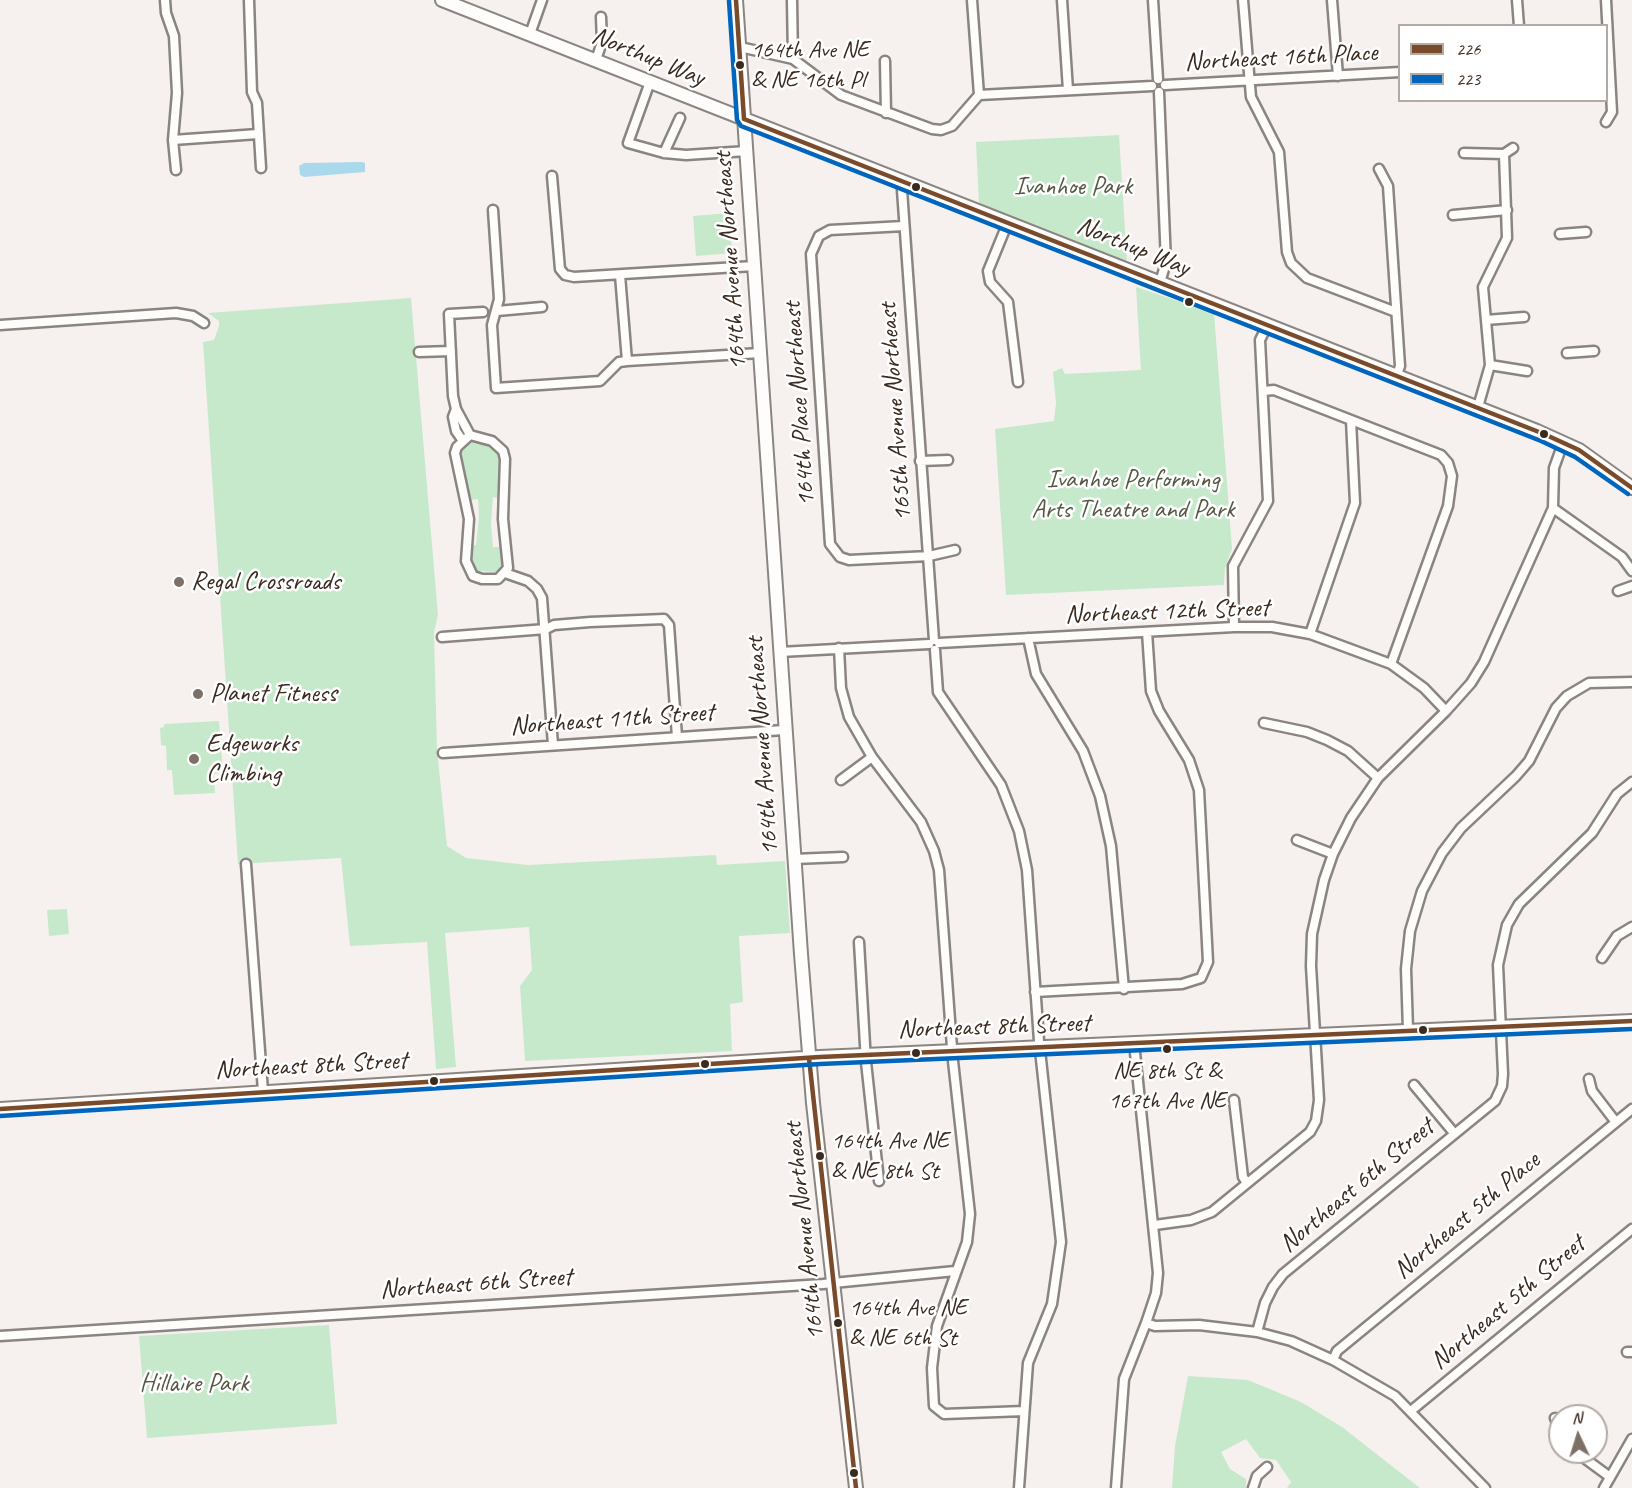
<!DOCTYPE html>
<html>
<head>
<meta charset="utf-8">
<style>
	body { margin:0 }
	#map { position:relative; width:1632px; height:1488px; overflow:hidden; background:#f6f1ee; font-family:Caveat,sans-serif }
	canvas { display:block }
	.legend { position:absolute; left:1398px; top:24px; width:210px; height:78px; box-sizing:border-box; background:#fff; border:2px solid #b1aaa5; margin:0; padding:8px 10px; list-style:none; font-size:18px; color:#3b2a1e }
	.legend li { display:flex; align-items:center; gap:12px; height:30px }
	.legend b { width:30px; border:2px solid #b1aaa5 }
	.north { position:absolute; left:1548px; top:1404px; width:60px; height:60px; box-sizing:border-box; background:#fff; border:2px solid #b1aaa5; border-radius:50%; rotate:356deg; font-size:16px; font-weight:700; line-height:24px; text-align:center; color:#3b2a1e }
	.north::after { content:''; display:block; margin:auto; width:21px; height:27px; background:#7c7067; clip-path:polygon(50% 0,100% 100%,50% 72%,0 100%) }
</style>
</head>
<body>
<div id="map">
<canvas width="1632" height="1488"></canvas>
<ul class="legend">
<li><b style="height:8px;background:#7a4b2a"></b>226</li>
<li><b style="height:8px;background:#0065bd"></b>223</li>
</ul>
<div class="north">N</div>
</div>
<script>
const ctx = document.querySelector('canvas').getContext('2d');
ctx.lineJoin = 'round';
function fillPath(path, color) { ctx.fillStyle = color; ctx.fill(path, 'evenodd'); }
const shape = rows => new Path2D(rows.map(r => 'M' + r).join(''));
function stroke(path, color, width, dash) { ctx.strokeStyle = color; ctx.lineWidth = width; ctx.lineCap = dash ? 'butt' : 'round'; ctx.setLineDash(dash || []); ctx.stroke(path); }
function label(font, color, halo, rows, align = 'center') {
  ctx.font = font + ' Caveat,sans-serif'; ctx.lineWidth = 5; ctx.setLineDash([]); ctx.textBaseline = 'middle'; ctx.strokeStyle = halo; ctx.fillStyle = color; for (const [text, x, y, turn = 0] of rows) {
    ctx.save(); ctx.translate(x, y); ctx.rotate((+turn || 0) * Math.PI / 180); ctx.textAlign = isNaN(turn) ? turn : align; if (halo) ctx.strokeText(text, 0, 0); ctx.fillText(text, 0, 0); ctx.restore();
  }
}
fillPath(shape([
	[1119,135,1127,262,979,204,976,142],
	[730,213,732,253,696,256,693,216],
	[1136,287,1214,313,1232,549,1225,568,1224,585,1006,595,995,429,1054,421,1056,403,1053,372,1062,368,1065,374,1141,370],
	[411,298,438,615,434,632,437,750,447,846,466,858,528,865,716,855,717,865,785,861,790,933,739,936,743,1002,730,1004,732,1051,525,1061,520,986,532,970,529,927,445,933,456,1067,436,1069,427,942,350,946,341,858,238,864,203,342,214,340,219,326,219,321,208,313],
	[478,439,498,451,501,460,500,499,493,497,491,524,493,547,500,547,502,567,497,572,477,571,469,561,469,545,476,545,479,517,478,499,470,500,459,461,460,449,468,441],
	[219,721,223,773,214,774,215,793,174,795,172,770,167,770,166,746,161,745,160,728,164,727,164,724],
	[67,909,69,934,49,936,47,910],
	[329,1325,337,1424,147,1438,139,1336],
	[1188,1376,1248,1380,1301,1402,1342,1427,1420,1488,1287,1488,1291,1482,1276,1460,1260,1458,1246,1439,1221,1452,1230,1469,1246,1479,1246,1488,1172,1488,1175,1446]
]), '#c6e9cb');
fillPath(shape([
	[362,162,365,163,365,172,304,177,300,175,299,166,304,163]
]), '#aad9eb');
const street = shape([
	[165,0,166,13,174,36,177,93,173,140,176,170],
	[249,0,252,92,257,103,261,168],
	[792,0,793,59],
	[972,0,979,95],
	[1062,0,1068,90],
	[1153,0,1158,79],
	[1243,0,1251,97,1279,152,1287,252,1291,263,1307,278,1396,312],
	[1332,0,1338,76],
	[1517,0,1519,26],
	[1606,0,1612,112,1606,122],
	[530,34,542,0],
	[740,47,793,59,841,95,932,129,941,130,952,126,979,95,1152,86],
	[596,60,602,42,601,17],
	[885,61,886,113],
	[650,82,628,143,664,153,686,155,747,151],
	[1165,85,1400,72],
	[1159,92,1166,263,1160,282],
	[173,140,258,134],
	[664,153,680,118],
	[1464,153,1504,154,1513,148],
	[1379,169,1388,186,1400,366,1397,375],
	[552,176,560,269,565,275,574,277,754,266],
	[905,181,902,190,934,640],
	[493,210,499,299,492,325,496,388,600,381,619,362,627,361,760,353],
	[1453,215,1507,210],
	[1008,222,988,271,990,282,1008,302,1018,382],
	[904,226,830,230,819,236,811,254,830,544,840,557,849,560,929,556,955,550],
	[1560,234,1586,232],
	[620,275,627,361],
	[497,311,542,307],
	[1486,320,1524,317],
	[0,325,176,313,193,316,204,323],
	[419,352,451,351],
	[1567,353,1594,351],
	[1490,365,1527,371],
	[1263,391,1274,390,1441,455,1448,463,1452,476,1448,506,1391,664],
	[1478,407,1490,365,1483,287,1507,238,1504,154],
	[456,409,453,417,456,431,463,441],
	[470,435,492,441,503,451,505,459,503,519,508,568,498,579,482,579,473,576,466,561,469,519,455,453,457,447,470,435],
	[470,435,456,409,453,396,449,314,483,312],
	[920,461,948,460],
	[1553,508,1622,557,1632,571],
	[505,573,528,581,537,589,542,598,553,745],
	[1618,591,1632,586],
	[1234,627,1233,566,1268,501,1260,340,1268,324],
	[1310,634,1355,503,1351,420],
	[442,637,546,629,554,625,590,622,664,619,669,625,677,737],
	[1028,638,1036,674,1083,751,1100,796,1111,846,1124,989],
	[939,643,1234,627,1272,627,1310,634,1391,664,1424,688,1446,711],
	[839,648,841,688,849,717,872,757,921,822,934,851,939,870,953,1061,970,1214,967,1242,937,1326,932,1368,934,1406,944,1414,1024,1411],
	[935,650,938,692,1001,785,1019,831,1027,870,1039,1041,1061,1242,1052,1304,1028,1363,1019,1488],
	[780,652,929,644],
	[1264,723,1307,732,1327,740,1348,751,1378,778],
	[443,753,784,730],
	[841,780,872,757],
	[1297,840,1333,854],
	[794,859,843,857],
	[246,864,263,1091],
	[859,942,866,1062,879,1181],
	[1602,958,1617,936,1632,927],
	[1035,992,1182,984,1201,978,1208,962,1199,790,1189,760,1159,711,1151,691,1147,632],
	[1408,1030,1406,969,1410,931,1422,891,1442,853,1461,828,1516,776,1529,761,1556,708,1567,696,1589,683,1632,682],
	[1589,1079,1592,1091,1615,1121],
	[1414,1085,1454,1133],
	[1234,1100,1243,1177,1247,1183],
	[1155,1225,1191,1220,1212,1212,1310,1132,1316,1121,1319,1100,1311,966,1312,934,1324,880,1333,854,1351,818,1378,778,1446,711,1471,683,1484,662,1553,508,1554,468,1563,443],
	[1146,1323,1155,1326,1199,1325,1257,1332,1291,1341,1333,1360,1395,1396,1485,1488],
	[1257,1332,1265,1303,1273,1287,1283,1274,1495,1101,1502,1086,1503,1074,1498,965,1507,925,1519,904,1592,833,1617,794,1632,782],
	[0,1336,823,1284,955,1271],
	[1627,1352,1632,1352],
	[1333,1360,1337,1351,1632,1109],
	[1412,1410,1632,1229],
	[1555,1418,1560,1431],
	[1576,1452,1610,1477],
	[1116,1488,1124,1379,1146,1323,1156,1293,1158,1273,1134,1043],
	[1253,1488,1257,1476,1267,1467],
	[1604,1488,1632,1439]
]);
const secondary = shape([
	[442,0,1537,431,1579,450,1632,488],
	[736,0,801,954,813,1103,856,1488],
	[0,1109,820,1057,1632,1021]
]);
stroke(street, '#8a8581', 13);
stroke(secondary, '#8a8581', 16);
stroke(street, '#fefdfc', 8);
stroke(secondary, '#fefdfc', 12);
stroke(shape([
	[736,0,744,119],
	[744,119,1544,434,1579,450,1632,488],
	[809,1058,856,1488],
	[0,1109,820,1057,1632,1021]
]), '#7a4b2a', 4.5);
stroke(shape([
	[729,1,737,120,741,126,1541,441,1575,457,1628,494],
	[0,1116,820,1064,1632,1029]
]), '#0065bd', 4.5);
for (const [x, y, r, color] of [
	[740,65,5,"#3b2a1e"],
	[916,187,5,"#3b2a1e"],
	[1189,302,5,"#3b2a1e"],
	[1544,434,5,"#3b2a1e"],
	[179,582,6,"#7c7067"],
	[198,694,6,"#7c7067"],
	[194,759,6,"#7c7067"],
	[1423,1030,5,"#3b2a1e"],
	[1167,1049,5,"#3b2a1e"],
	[916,1053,5,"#3b2a1e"],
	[705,1064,5,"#3b2a1e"],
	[434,1081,5,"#3b2a1e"],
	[820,1156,5,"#3b2a1e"],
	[838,1323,5,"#3b2a1e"],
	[854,1473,5,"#3b2a1e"]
]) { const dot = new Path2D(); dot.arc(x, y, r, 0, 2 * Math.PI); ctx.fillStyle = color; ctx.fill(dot); stroke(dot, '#fff', 2); }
label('24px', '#3b2a1e', '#fff', [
	["164th Ave NE",751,51],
	["& NE 16th Pl",751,81],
	["NE 8th St &",1167,1072,"center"],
	["167th Ave NE",1167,1102,"center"],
	["164th Ave NE",831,1142],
	["& NE 8th St",831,1172],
	["164th Ave NE",849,1309],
	["& NE 6th St",849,1339]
], 'left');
label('26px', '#3b2a1e', '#fff', [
	["Northup Way",648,57,22],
	["Northeast 16th Place",1281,58,-3],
	["Northup Way",1133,247,22],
	["164th Avenue Northeast",731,261,-94],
	["164th Place Northeast",800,404,-94],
	["165th Avenue Northeast",896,412,-94],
	["Northeast 12th Street",1167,612,-2],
	["Northeast 11th Street",612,720,-4],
	["164th Avenue Northeast",763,746,-94],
	["Northeast 8th Street",994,1027,-2],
	["Northeast 8th Street",311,1066,-3],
	["Northeast 6th Street",1357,1186,-40],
	["Northeast 5th Place",1467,1216,-40],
	["164th Avenue Northeast",805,1231,-96],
	["Northeast 6th Street",476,1284,-4],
	["Northeast 5th Street",1508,1303,-40]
]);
label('26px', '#545842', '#fff', [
	["Ivanhoe Park",1073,187],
	["Ivanhoe Performing",1133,480],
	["Arts Theatre and Park",1133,510],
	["Hillaire Park",194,1384]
]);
label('26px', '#3b2a1e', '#fff', [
	["Regal Crossroads",191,582],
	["Planet Fitness",210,694],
	["Edgeworks",206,744],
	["Climbing",206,774]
], 'left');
</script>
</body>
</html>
